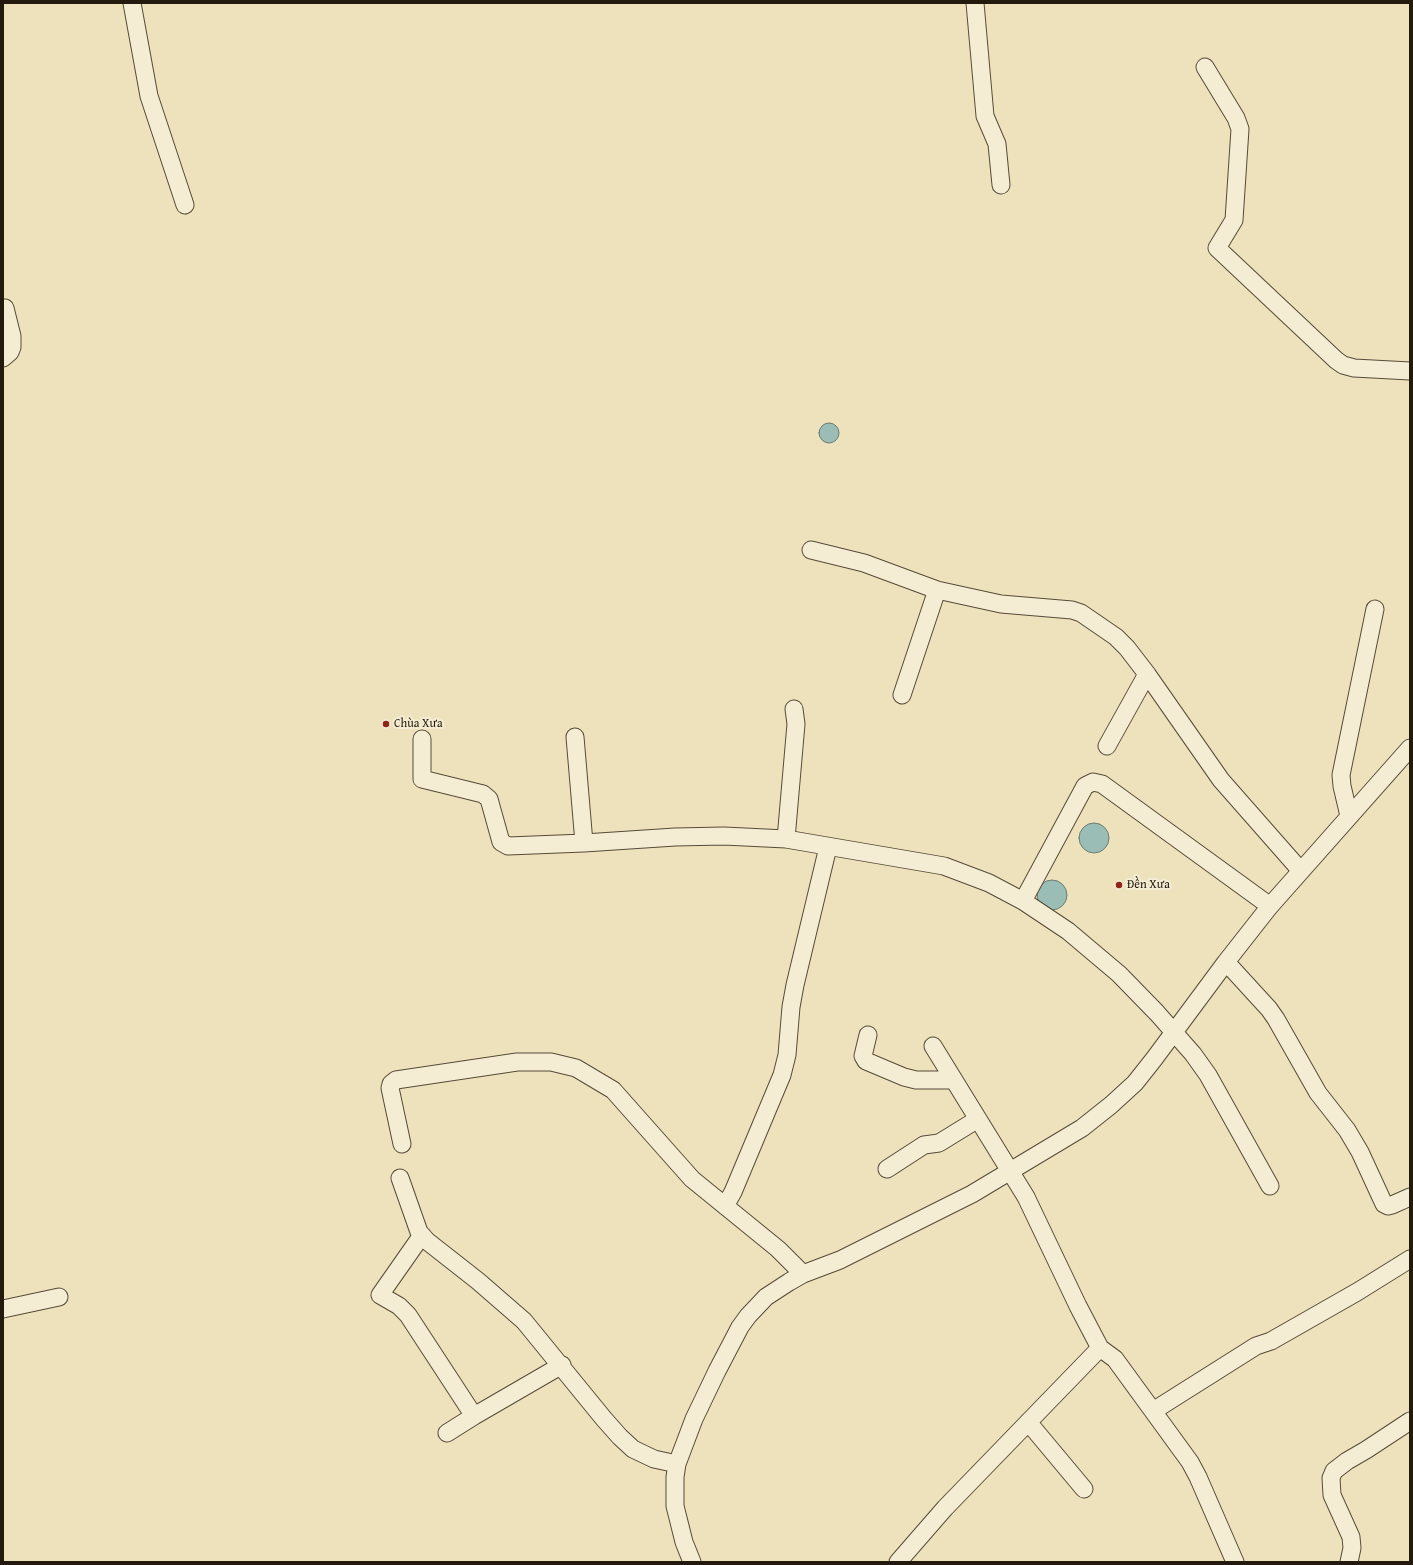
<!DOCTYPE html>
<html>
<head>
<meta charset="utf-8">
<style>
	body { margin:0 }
	#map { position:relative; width:1413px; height:1565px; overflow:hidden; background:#eee2bc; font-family:"Gentium Book Plus",serif }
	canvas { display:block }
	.frame { position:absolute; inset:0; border:4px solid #23190c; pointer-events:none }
</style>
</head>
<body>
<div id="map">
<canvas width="1413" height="1565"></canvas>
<div class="frame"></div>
</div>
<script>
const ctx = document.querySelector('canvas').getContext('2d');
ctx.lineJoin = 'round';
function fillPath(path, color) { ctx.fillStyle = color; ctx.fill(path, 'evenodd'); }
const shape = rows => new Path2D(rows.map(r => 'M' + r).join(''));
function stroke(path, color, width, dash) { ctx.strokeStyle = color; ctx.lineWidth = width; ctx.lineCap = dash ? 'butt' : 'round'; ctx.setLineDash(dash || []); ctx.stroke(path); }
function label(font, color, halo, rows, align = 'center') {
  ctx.font = font + ' "Gentium Book Plus",serif'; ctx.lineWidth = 4; ctx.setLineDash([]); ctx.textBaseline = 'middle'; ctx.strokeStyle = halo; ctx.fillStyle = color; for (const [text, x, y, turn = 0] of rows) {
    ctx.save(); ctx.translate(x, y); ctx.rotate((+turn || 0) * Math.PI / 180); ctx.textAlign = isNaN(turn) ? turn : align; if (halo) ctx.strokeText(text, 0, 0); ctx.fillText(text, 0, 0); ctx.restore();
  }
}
const water = shape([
	'819 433a10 10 0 1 1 20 0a10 10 0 1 1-20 0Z',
	'1079 838a15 15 0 1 1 30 0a15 15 0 1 1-30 0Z',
	'1037 895a15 15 0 1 1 30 0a15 15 0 1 1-30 0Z'
]);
fillPath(water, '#9abdb5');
stroke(water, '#6a7b71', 1);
const minor = shape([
	[132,3,149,96,185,205],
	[975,3,985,116,997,144,1001,185],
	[1205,67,1236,118,1240,129,1234,220,1217,248,1336,360,1343,365,1354,368,1410,371],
	[3,358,10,352,12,347,12,336,5,308],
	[811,550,864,563,937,590,1001,604,1072,610,1081,613,1116,637,1127,648,1147,674,1221,780,1301,871],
	[902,695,937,590],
	[575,737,584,843],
	[422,739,422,779,483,794,489,799,501,842,508,846,584,843,675,837,724,836,786,839,944,866,989,883,1023,901,1068,931,1119,974,1157,1013,1193,1054,1208,1075,1270,1186],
	[1107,746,1147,674],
	[1349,816,1342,786,1341,775,1375,609],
	[786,839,796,724,794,709],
	[1023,901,1085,786,1093,782,1102,784,1270,906],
	[1226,962,1269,1009,1276,1019,1318,1093,1347,1130,1360,1152,1384,1204,1388,1206,1392,1205,1410,1197],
	[868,1035,863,1056,866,1061,904,1077,916,1080,954,1080],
	[933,1046,1026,1197,1078,1306,1100,1348,1115,1359,1190,1462,1198,1477,1235,1562],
	[402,1144,390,1088,391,1084,396,1080,517,1062,551,1062,576,1068,613,1090,692,1179,778,1249,803,1274],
	[887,1169,924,1145,939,1143,978,1119],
	[400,1178,419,1232,427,1241,478,1281,524,1321,604,1419,620,1437,633,1449,654,1459,677,1464],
	[725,1206,733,1192,782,1075,787,1055,791,1007,795,985,828,847],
	[422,1235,380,1295,399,1306,408,1315,474,1416],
	[3,1309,59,1297],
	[1153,1411,1256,1346,1271,1341,1357,1292,1410,1259],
	[1028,1422,1084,1489],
	[447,1433,474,1416,562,1365],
	[692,1562,684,1542,675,1506,675,1477,677,1464,694,1419,717,1371,740,1327,748,1316,766,1297,789,1282,803,1274,840,1260,972,1194,1082,1128,1111,1105,1135,1083,1154,1059,1226,962,1270,906,1410,748],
	[898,1562,945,1508,1100,1348],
	[1349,1562,1352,1548,1351,1537,1332,1495,1331,1478,1334,1471,1347,1461,1366,1450,1410,1421]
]);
stroke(minor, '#564b38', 19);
stroke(minor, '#f4ecd3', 17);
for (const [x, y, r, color] of [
	[386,724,4,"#8f2418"],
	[1119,885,4,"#8f2418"]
]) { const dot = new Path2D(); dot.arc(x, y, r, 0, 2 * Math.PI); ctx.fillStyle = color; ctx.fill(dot); stroke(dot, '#f4ecd3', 1.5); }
label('12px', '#23190c', '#f4ecd3', [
	["Chùa Xưa",394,724],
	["Đền Xưa",1127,885]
], 'left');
</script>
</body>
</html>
